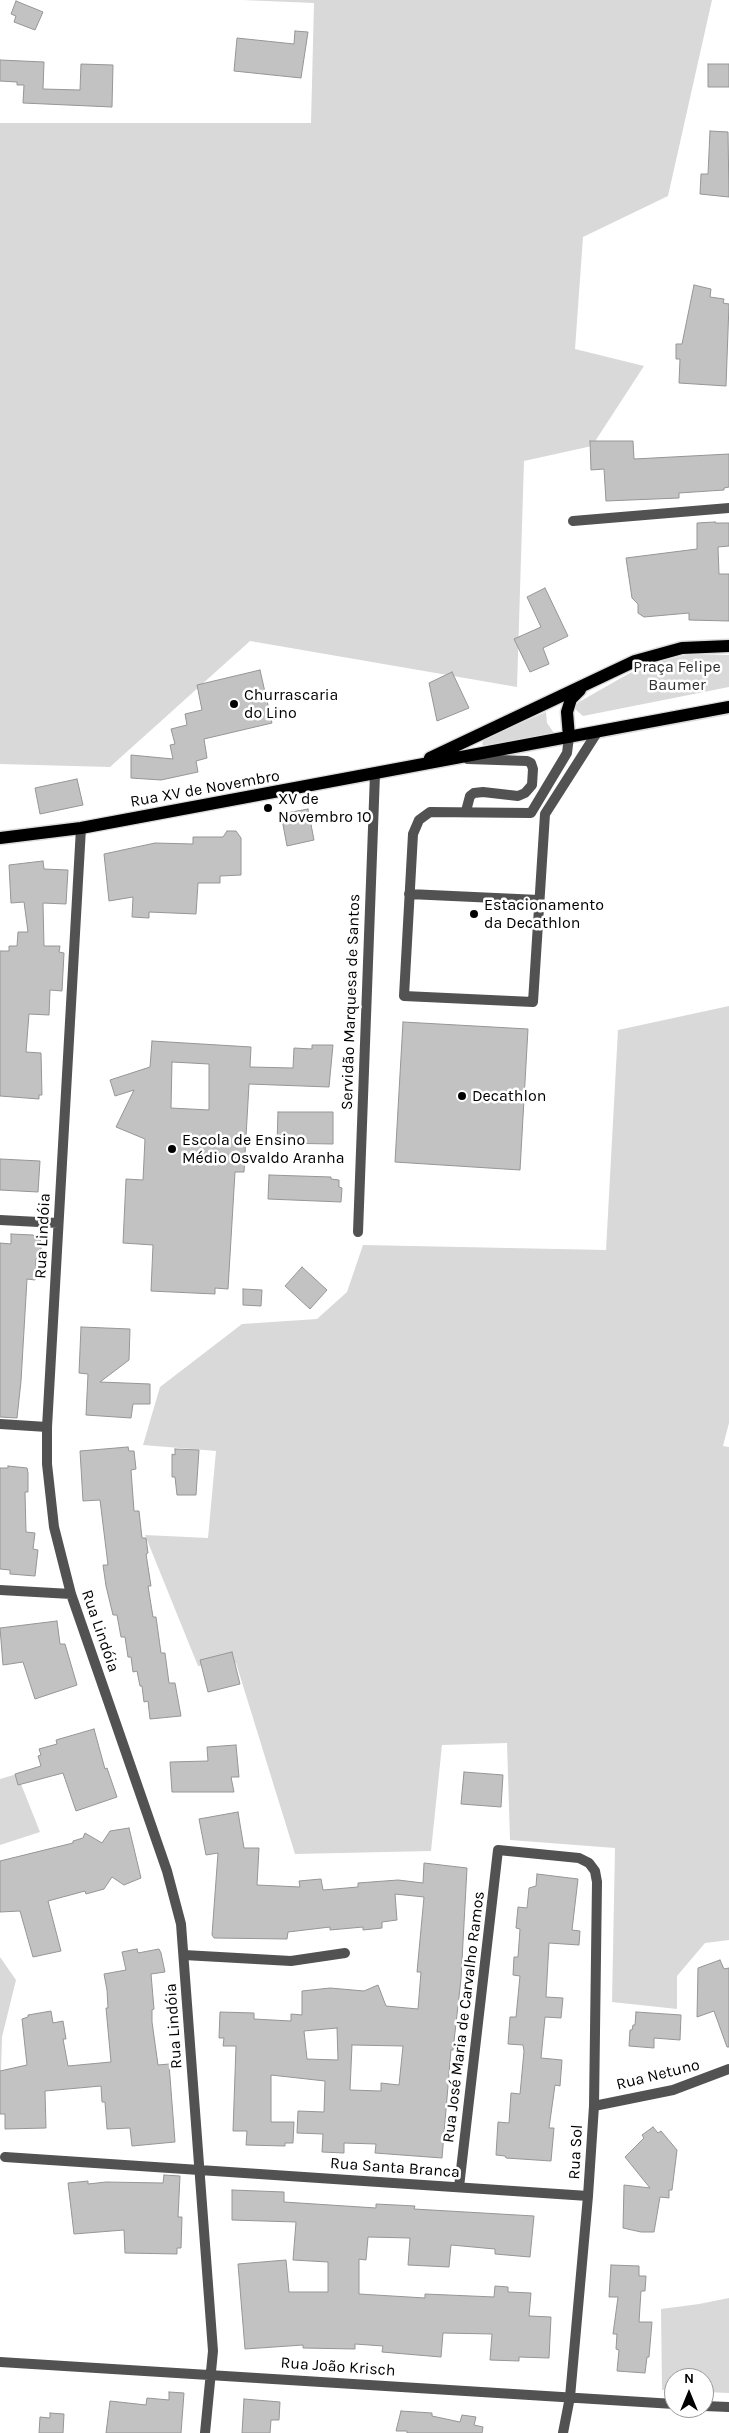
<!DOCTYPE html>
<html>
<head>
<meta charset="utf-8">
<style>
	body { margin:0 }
	#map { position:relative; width:729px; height:2433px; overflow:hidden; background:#fff; font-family:Karla,sans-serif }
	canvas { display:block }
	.north { position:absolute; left:664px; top:2368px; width:50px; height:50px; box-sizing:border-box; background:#fff; border:1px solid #999; border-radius:50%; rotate:0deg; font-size:14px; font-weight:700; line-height:20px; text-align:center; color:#000 }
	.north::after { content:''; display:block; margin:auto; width:18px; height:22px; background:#000; clip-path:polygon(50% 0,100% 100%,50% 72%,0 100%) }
</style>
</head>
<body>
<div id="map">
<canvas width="729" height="2433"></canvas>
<div class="north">N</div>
</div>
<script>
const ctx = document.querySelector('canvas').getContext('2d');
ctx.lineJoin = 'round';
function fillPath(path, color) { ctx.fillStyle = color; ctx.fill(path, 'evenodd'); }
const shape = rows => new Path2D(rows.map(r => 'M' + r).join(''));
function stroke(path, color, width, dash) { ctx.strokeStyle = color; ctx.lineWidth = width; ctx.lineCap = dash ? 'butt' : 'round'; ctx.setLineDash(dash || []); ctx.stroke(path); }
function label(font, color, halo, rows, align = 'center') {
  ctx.font = font + ' Karla,sans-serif'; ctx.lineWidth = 5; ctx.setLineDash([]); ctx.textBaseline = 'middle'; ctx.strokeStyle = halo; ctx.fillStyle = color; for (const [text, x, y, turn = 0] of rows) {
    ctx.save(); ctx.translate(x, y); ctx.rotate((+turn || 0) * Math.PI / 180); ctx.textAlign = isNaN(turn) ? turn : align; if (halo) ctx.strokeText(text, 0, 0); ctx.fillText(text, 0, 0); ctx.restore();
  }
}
fillPath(shape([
	[242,0,712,0,668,196,583,237,575,349,644,366,592,446,524,461,517,687,250,641,110,767,0,764,0,123,311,123,314,3],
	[690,654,729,655,729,687,583,716,576,710,576,705,579,702,628,674,650,664],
	[546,712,547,723,554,733,485,747,482,744,484,739],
	[729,1006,729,1423,723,1446,729,1447,729,1940,705,1943,677,1976,677,2009,612,2002,615,1848,510,1840,507,1743,442,1745,431,1851,295,1854,236,1663,198,1666,145,1535,208,1538,216,1451,143,1445,160,1387,242,1324,317,1319,347,1292,363,1245,606,1250,618,1030],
	[17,1774,40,1832,0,1845,0,1779],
	[0,1957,16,1980,2,2037,0,2105],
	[729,2298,729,2393,704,2392,704,2378,674,2378,674,2390,662,2390,661,2309,699,2304]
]), '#d9d9d9');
const building = shape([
	[16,1,43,12,35,30,14,22,16,16,11,14,16,1],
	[295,31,308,32,301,78,234,71,237,38,294,44,295,31],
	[0,60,44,62,43,89,80,90,81,64,113,65,112,107,23,103,24,85,17,85,17,82,0,81,0,60],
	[708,64,729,64,729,87,708,87,708,64],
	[710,131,728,132,729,197,700,194,701,174,708,174,710,131],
	[694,285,711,289,710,297,724,299,723,303,729,304,726,386,679,383,680,359,676,359,676,344,682,344,694,285],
	[590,441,633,441,634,459,729,454,729,487,724,488,724,490,679,493,679,498,606,501,604,469,591,470,590,441],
	[715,522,715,523,729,523,729,546,718,547,719,574,729,574,729,621,689,620,689,613,644,617,638,613,638,604,632,598,626,558,697,549,697,523,715,522],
	[545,588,568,636,543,648,549,664,530,672,514,639,541,627,527,597,545,588],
	[260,670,272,723,204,739,207,758,196,761,198,772,161,780,131,778,131,755,173,759,170,745,175,744,171,729,187,725,185,714,202,710,197,685,260,670],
	[452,672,469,708,437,721,429,683,452,672],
	[77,779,83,805,40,814,35,788,77,779],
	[308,809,314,840,287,846,281,814,308,809],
	[227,831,236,831,241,838,241,875,220,876,220,883,198,883,196,914,149,912,149,918,132,917,133,897,109,901,104,854,155,843,193,844,193,837,223,837,227,831],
	[43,861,44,869,68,870,66,904,43,903,44,946,60,946,59,952,64,953,62,991,50,990,49,1015,29,1014,26,1052,41,1053,42,1095,39,1095,39,1099,0,1096,0,951,9,951,9,946,17,946,18,932,28,932,24,902,11,903,9,865,43,861],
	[403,1022,528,1029,520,1170,395,1162,403,1022],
	[152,1041,251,1047,250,1067,293,1068,294,1048,312,1049,312,1045,333,1045,329,1087,249,1084,244,1172,235,1172,228,1289,215,1288,215,1294,151,1291,153,1245,123,1243,126,1179,143,1180,145,1139,116,1127,134,1090,115,1096,110,1080,150,1067,152,1041],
	[172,1062,209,1064,209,1110,171,1108,172,1062],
	[278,1112,333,1112,333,1144,277,1143,278,1112],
	[0,1159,40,1161,38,1192,0,1190,0,1159],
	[269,1175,331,1177,331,1179,339,1180,339,1187,342,1188,341,1202,268,1199,269,1175],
	[11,1234,33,1235,41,1241,41,1259,36,1259,35,1280,27,1279,21,1381,17,1418,0,1417,0,1243,11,1244,11,1234],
	[302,1267,327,1290,310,1309,285,1286,302,1267],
	[243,1289,262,1290,261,1306,243,1305,243,1289],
	[81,1327,130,1329,129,1360,100,1382,150,1384,150,1404,133,1404,131,1418,86,1415,88,1374,79,1373,81,1327],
	[128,1447,129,1451,134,1451,136,1469,131,1470,134,1511,139,1511,142,1538,146,1538,148,1553,146,1554,151,1586,148,1586,153,1617,156,1617,161,1653,165,1653,169,1683,175,1683,181,1716,150,1719,148,1701,144,1702,142,1686,140,1686,137,1671,133,1672,131,1657,128,1657,125,1637,121,1637,117,1615,113,1615,106,1586,103,1565,108,1565,100,1500,83,1501,80,1451,128,1447],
	[175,1449,199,1450,196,1495,177,1495,175,1477,172,1477,172,1454,175,1455,175,1449],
	[8,1466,27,1468,28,1473,28,1492,25,1492,26,1532,35,1533,33,1549,38,1550,35,1576,10,1574,10,1570,0,1569,0,1468,8,1468,8,1466],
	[57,1621,60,1644,65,1644,77,1685,35,1699,23,1662,3,1665,0,1628,57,1621],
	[232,1652,240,1684,208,1692,200,1660,232,1652],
	[94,1729,105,1769,107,1768,117,1797,76,1811,63,1773,18,1785,15,1774,41,1766,38,1756,41,1755,39,1749,57,1744,56,1740,94,1729],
	[236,1745,239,1777,231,1777,234,1792,172,1792,170,1762,208,1761,207,1747,236,1745],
	[464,1772,503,1775,501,1807,461,1804,464,1772],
	[238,1812,244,1848,259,1848,257,1885,300,1887,299,1881,321,1879,323,1890,358,1887,358,1883,398,1880,423,1883,424,1863,467,1868,461,1979,453,2050,451,2050,442,2158,375,2153,376,2144,344,2143,344,2153,322,2152,323,2134,297,2133,298,2111,324,2112,325,2081,271,2075,271,2122,294,2122,293,2143,285,2143,285,2146,246,2145,247,2131,233,2131,236,2046,223,2046,224,2038,219,2038,220,2012,254,2013,254,2019,291,2021,291,2014,302,2015,302,1991,330,1988,364,1991,378,1985,386,2006,418,2009,421,1972,417,1972,424,1897,395,1894,397,1920,382,1922,382,1928,363,1930,363,1927,330,1930,330,1927,288,1932,287,1939,214,1938,212,1935,218,1853,206,1855,199,1819,238,1812],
	[337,2028,338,2060,307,2059,304,2031,337,2028],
	[352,2045,403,2046,399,2085,381,2083,381,2091,350,2090,352,2045],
	[129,1828,141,1878,124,1885,112,1877,104,1889,86,1894,85,1891,48,1901,61,1951,33,1957,20,1911,0,1912,0,1861,73,1843,73,1841,83,1838,85,1833,102,1843,110,1831,129,1828],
	[537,1874,578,1879,572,1930,580,1931,579,1945,549,1943,546,1997,563,1998,561,2018,545,2017,541,2058,562,2060,560,2086,555,2085,549,2128,554,2128,551,2161,506,2158,505,2156,496,2155,498,2122,509,2123,511,2093,520,2094,524,2051,523,2045,508,2044,510,2017,516,2017,520,1976,513,1975,514,1957,518,1957,520,1929,516,1928,518,1907,527,1908,529,1888,536,1886,537,1874],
	[137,1949,138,1953,159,1949,161,1953,165,1972,151,1974,154,2009,152,2010,152,2022,158,2065,169,2064,175,2142,132,2146,130,2128,107,2129,105,2102,102,2102,101,2086,45,2091,46,2128,5,2129,5,2114,0,2114,0,2071,27,2065,22,2019,28,2017,28,2015,51,2011,53,2023,63,2021,66,2039,63,2039,68,2066,111,2062,106,2008,108,2008,107,1990,104,1974,126,1970,122,1952,137,1949],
	[720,1960,724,1969,729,1968,729,2047,727,2047,714,2011,697,2017,698,1968,720,1960],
	[636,2012,681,2015,680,2040,654,2038,654,2048,629,2046,630,2030,632,2030,633,2025,635,2025,636,2012],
	[653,2127,658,2133,661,2131,677,2150,672,2190,669,2190,669,2198,660,2197,654,2232,641,2232,623,2228,624,2185,650,2188,625,2157,644,2138,642,2135,653,2127],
	[164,2175,180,2176,178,2217,182,2217,181,2248,177,2248,177,2254,125,2253,124,2230,74,2234,68,2183,88,2181,88,2184,106,2182,163,2183,164,2175],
	[232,2190,284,2192,284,2202,376,2208,376,2204,415,2206,414,2209,534,2216,530,2257,495,2254,495,2249,451,2245,449,2267,408,2265,410,2238,368,2237,366,2260,359,2259,359,2294,425,2298,425,2294,494,2297,495,2286,508,2287,508,2292,531,2293,529,2316,551,2317,549,2358,519,2357,519,2361,490,2360,492,2334,443,2333,441,2357,382,2352,383,2346,355,2344,355,2349,303,2348,303,2345,245,2349,238,2264,286,2260,289,2292,328,2292,328,2262,293,2260,296,2222,232,2220,232,2190],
	[611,2265,639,2266,639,2276,646,2276,645,2291,641,2291,639,2322,652,2322,649,2357,647,2357,645,2373,617,2371,619,2350,616,2349,617,2334,613,2334,618,2297,609,2297,611,2265],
	[169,2392,184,2393,181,2433,106,2433,110,2401,146,2405,147,2398,169,2400,169,2392],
	[244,2399,280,2402,279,2420,271,2420,270,2433,242,2433,244,2399],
	[401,2411,432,2413,432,2416,460,2422,462,2415,476,2417,474,2425,483,2427,482,2433,407,2433,407,2431,396,2431,401,2411],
	[50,2413,64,2414,63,2433,39,2433,40,2417,50,2418,50,2413]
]);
fillPath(building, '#c2c2c2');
stroke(building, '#969696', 1);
const primary = shape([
	[569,737,567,712,571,699,580,690],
	[430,758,635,661,682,648,729,646],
	[0,838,81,828,729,707]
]);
stroke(primary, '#dbdbdb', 15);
stroke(shape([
	[569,737,567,753,531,813,430,812,419,820,413,834,404,996,533,1002,545,814,598,731],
	[466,811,470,796,474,793,483,792,518,796,525,793,532,785,533,769,531,763,527,761,468,759],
	[409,894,539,900],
	[184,1955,291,1961,345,1953]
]), '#525252', 10);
stroke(shape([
	[573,521,729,508],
	[81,828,47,1427,47,1464,54,1527,71,1594,167,1871,181,1924,213,2351,205,2433],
	[0,1220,58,1223],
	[358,1232,375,774],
	[0,1424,47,1427],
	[0,1590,71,1594],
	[594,2106,673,2090,729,2069],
	[5,2157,588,2196],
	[459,2187,498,1850,579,1858,589,1863,595,1871,597,1882,594,2106,588,2196,570,2397,563,2433],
	[0,2362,674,2404],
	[704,2406,729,2407]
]), '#525252', 10);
stroke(primary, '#000', 12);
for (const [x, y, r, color] of [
	[234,704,5,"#000"],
	[268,808,5,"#000"],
	[474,914,5,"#000"],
	[462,1096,5,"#000"],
	[172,1149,5,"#000"]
]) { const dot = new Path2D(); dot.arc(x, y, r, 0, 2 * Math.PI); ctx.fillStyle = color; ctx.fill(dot); stroke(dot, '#fff', 2); }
label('16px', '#303030', '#fff', [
	["Praça Felipe",677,667],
	["Baumer",677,685]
]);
label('16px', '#000', '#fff', [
	["Churrascaria",244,695],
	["do Lino",244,713],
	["XV de",278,799],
	["Novembro 10",278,817],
	["Estacionamento",484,905],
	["da Decathlon",484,923],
	["Decathlon",472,1096],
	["Escola de Ensino",182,1140],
	["Médio Osvaldo Aranha",182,1158]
], 'left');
label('16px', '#000', '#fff', [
	["Rua XV de Novembro",205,789,-10],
	["Servidão Marquesa de Santos",351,1002,-88],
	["Rua Lindóia",43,1236,-87],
	["Rua Lindóia",100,1631,71],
	["Rua José Maria de Carvalho Ramos",464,2017,-83],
	["Rua Lindóia",174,2026,-94],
	["Rua Netuno",658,2075,-14],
	["Rua Sol",576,2152,-87],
	["Rua Santa Branca",395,2168,4],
	["Rua João Krisch",338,2367,4]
]);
</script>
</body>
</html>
